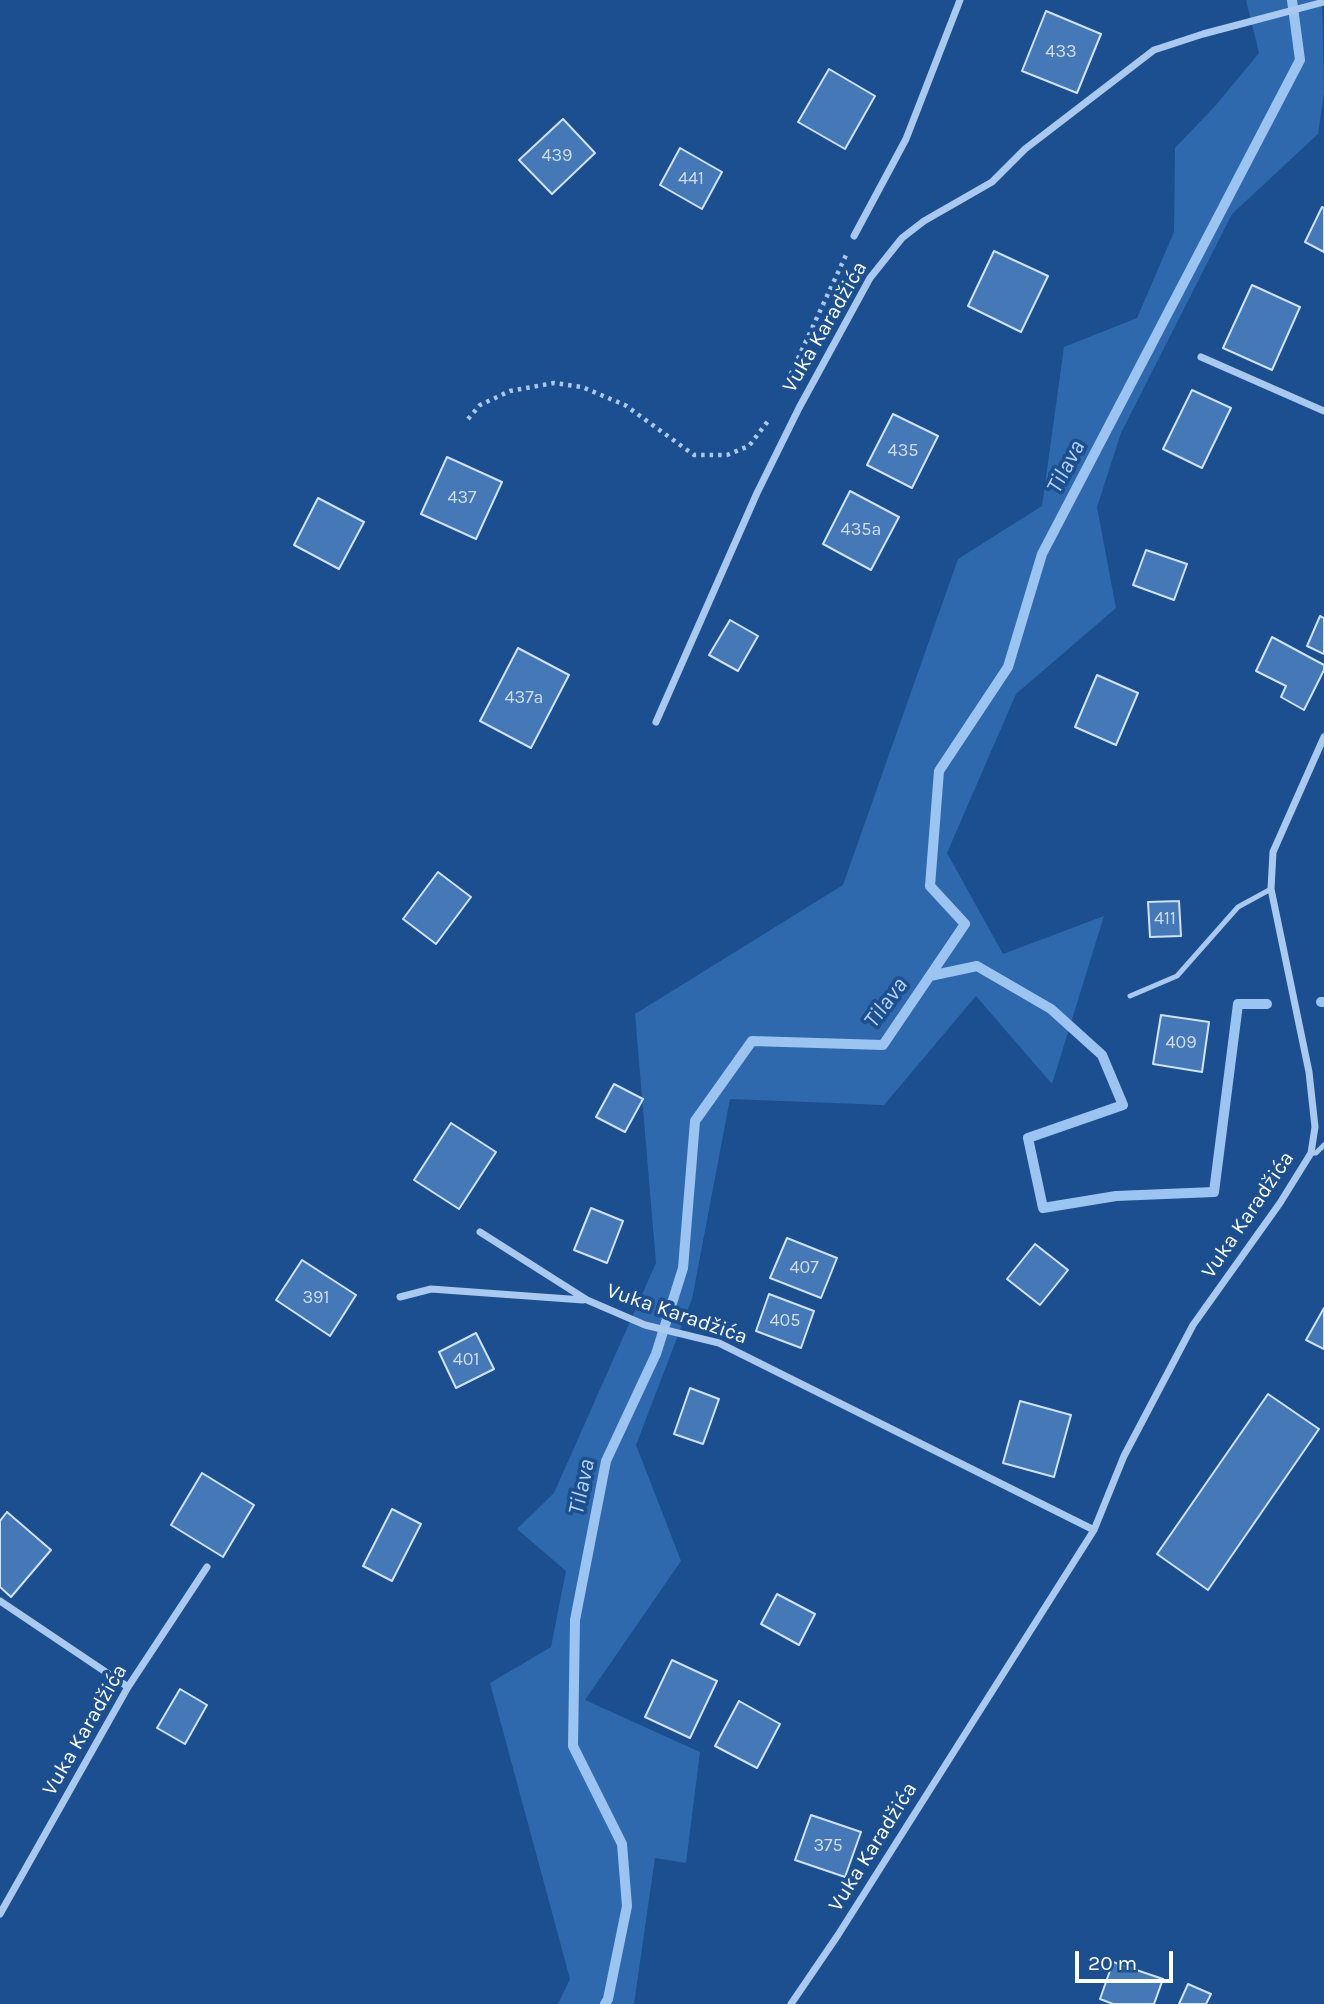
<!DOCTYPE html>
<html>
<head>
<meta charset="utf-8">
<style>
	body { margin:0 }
	#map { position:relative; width:1324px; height:2004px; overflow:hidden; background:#1b4f8f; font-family:Karla,sans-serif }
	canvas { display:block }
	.scale { position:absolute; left:1075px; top:1951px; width:98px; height:32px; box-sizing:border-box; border:4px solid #fff; border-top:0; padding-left:9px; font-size:21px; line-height:24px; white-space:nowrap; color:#fff; -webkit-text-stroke:5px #1b4f8f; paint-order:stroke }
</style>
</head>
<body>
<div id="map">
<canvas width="1324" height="2004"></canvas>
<div class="scale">20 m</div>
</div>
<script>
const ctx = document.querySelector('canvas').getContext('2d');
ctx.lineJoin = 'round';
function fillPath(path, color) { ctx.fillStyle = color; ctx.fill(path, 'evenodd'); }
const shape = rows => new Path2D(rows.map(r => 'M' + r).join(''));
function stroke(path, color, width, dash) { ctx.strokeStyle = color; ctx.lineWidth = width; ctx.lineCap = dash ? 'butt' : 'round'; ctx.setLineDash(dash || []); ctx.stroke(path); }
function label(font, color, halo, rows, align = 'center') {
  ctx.font = font + ' Karla,sans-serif'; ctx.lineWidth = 7; ctx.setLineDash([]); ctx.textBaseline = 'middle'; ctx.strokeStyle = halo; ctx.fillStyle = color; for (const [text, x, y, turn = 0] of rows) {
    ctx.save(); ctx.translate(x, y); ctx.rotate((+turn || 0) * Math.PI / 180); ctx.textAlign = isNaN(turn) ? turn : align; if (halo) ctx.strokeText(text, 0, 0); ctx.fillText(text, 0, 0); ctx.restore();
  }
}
fillPath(shape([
	[1246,0,1322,0,1324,93,1318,134,1232,214,1121,433,1097,507,1116,608,1016,694,947,853,1003,954,1104,916,1052,1084,976,996,884,1105,730,1099,692,1299,636,1445,681,1561,585,1700,700,1752,686,1863,655,1858,634,2004,558,2004,570,1979,490,1683,551,1647,566,1571,517,1529,554,1493,656,1263,635,1014,843,885,958,559,1042,506,1064,347,1137,318,1174,232,1175,148,1216,105,1259,53]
]), '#2e69ad');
stroke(shape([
	[930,976,977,966,1051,1009,1102,1055,1123,1105,1028,1138,1043,1208,1116,1196,1214,1192,1238,1004,1267,1004],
	[1321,1002,1324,1002],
	[605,2004,608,1999,627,1906,622,1844,573,1746,575,1620,606,1461,656,1354,683,1268,695,1121,752,1041,883,1045,965,924,930,886,939,771,1008,667,1042,554,1300,60,1292,0]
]), '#9cc4f0', 10);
const building = shape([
	[1046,11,1101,34,1077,93,1022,71,1046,11],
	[829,69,875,96,845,149,798,122,829,69],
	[563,119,595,153,552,194,519,160,563,119],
	[680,148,722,172,702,209,660,185,680,148],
	[1322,207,1324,208,1324,252,1305,242,1322,207],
	[994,251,1048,276,1021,332,968,306,994,251],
	[1252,285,1300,307,1272,370,1223,348,1252,285],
	[1192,390,1231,408,1202,468,1163,449,1192,390],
	[893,414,938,436,912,488,867,465,893,414],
	[447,457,502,482,476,539,421,514,447,457],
	[850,491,899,517,871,570,823,544,850,491],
	[318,498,364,522,339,569,294,545,318,498],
	[1146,550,1187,564,1174,600,1133,585,1146,550],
	[1320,616,1324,618,1324,654,1307,646,1320,616],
	[730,620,758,636,738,671,709,655,730,620],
	[1272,637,1324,665,1324,670,1304,710,1281,697,1286,686,1256,671,1272,637],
	[518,648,569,675,531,748,480,721,518,648],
	[1097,675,1138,693,1116,745,1075,727,1097,675],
	[438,872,471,897,436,944,403,919,438,872],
	[1179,901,1181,936,1150,937,1148,902,1179,901],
	[1161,1015,1209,1022,1202,1072,1153,1064,1161,1015],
	[614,1084,643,1099,625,1132,596,1117,614,1084],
	[451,1123,496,1152,459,1209,414,1180,451,1123],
	[591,1208,623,1221,607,1263,574,1250,591,1208],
	[787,1238,837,1258,821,1298,770,1278,787,1238],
	[1035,1244,1068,1270,1040,1305,1007,1279,1035,1244],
	[302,1260,356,1295,330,1336,276,1300,302,1260],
	[769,1294,814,1311,801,1348,756,1331,769,1294],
	[1324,1308,1324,1349,1306,1340,1324,1308],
	[476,1333,494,1369,456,1388,439,1352,476,1333],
	[690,1388,719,1399,703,1444,674,1434,690,1388],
	[1268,1394,1319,1429,1208,1590,1157,1554,1268,1394],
	[1020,1401,1071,1415,1054,1477,1003,1463,1020,1401],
	[202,1473,254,1505,223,1557,171,1525,202,1473],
	[392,1509,421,1524,392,1581,363,1566,392,1509],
	[7,1512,51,1550,11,1597,0,1587,0,1521,7,1512],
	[777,1594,815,1614,799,1645,761,1624,777,1594],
	[672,1660,717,1681,690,1738,645,1717,672,1660],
	[180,1689,207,1705,185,1744,157,1728,180,1689],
	[739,1701,780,1724,757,1768,715,1746,739,1701],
	[811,1815,861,1832,845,1877,795,1860,811,1815],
	[1113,1962,1163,1979,1154,2004,1113,2004,1100,1999,1113,1962],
	[1188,1984,1211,1994,1206,2004,1179,2004,1188,1984]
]);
fillPath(building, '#4478b7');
stroke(building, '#cfe3fa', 2);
stroke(shape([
	[787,382,847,253],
	[468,419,480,405,510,391,554,383,582,387,625,405,694,455,727,455,749,446,768,421]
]), '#a9c9ee', 4.5, [3.5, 5]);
stroke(shape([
	[1130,996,1177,976,1238,907,1271,889],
	[1311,1153,1316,1153,1324,1145]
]), '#a9c9ee', 5);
stroke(shape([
	[854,236,906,139,960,0],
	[1201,357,1324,411],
	[656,722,757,493,799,408,870,278,902,238,924,221,992,182,1025,149,1154,50,1203,34,1324,2],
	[480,1232,587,1300,645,1325,719,1343,1094,1530],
	[400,1297,431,1289,583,1300],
	[0,1601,128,1687],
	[0,1914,128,1687,207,1567],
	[791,2004,838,1935,1094,1530,1124,1456,1193,1325,1280,1203,1311,1153,1315,1127,1309,1072,1271,889,1273,852,1324,737]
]), '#a9c9ee', 7);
label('18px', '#d0dded', null, [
	["433",1061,52],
	["439",557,156],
	["441",691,179],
	["435",903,451],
	["437",462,498],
	["435a",861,530],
	["437a",524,698],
	["411",1165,919],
	["409",1181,1043],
	["407",804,1268],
	["391",316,1298],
	["405",785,1321],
	["401",466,1360],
	["375",828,1846]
]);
label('21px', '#fff', '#1b4f8f', [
	["Vuka Karadžića",825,327,-60],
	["Vuka Karadžića",1248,1215,-56],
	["Vuka Karadžića",677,1314,19],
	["Vuka Karadžića",85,1730,-60],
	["Vuka Karadžića",873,1847,-58]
]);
label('italic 23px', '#b5d3f5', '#1b4f8f', [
	["Tilava",1066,467,-62],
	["Tilava",886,1003,-53],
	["Tilava",582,1487,-78]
]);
</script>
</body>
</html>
